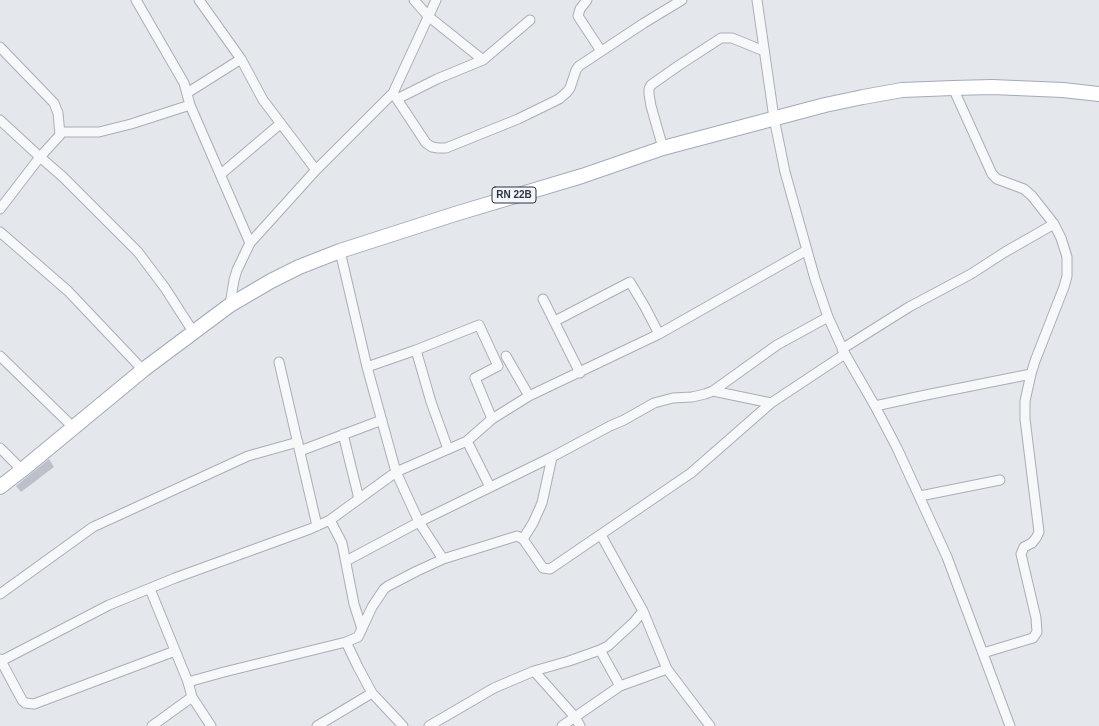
<!DOCTYPE html>
<html>
<head>
<meta charset="utf-8">
<style>
	body { margin:0 }
	canvas { display:block; background:#e4e7ec }
</style>
</head>
<body>
<canvas width="1099" height="726"></canvas>
<script>
const ctx = document.querySelector('canvas').getContext('2d');
ctx.lineJoin = 'round';
function fillPath(path, color) { ctx.fillStyle = color; ctx.fill(path, 'evenodd'); }
const shape = rows => new Path2D(rows.map(r => 'M' + r).join(''));
function stroke(path, color, width, dash) { ctx.strokeStyle = color; ctx.lineWidth = width; ctx.lineCap = dash ? 'butt' : 'round'; ctx.setLineDash(dash || []); ctx.stroke(path); }
function label(font, color, halo, rows, align = 'center') {
  ctx.font = font + ' Helvetica,sans-serif'; ctx.lineWidth = 3; ctx.setLineDash([]); ctx.textBaseline = 'middle'; ctx.strokeStyle = halo; ctx.fillStyle = color; for (const [text, x, y, turn = 0] of rows) {
    ctx.save(); ctx.translate(x, y); ctx.rotate((+turn || 0) * Math.PI / 180); ctx.textAlign = isNaN(turn) ? turn : align; if (halo) ctx.strokeText(text, 0, 0); ctx.fillText(text, 0, 0); ctx.restore();
  }
}
fillPath(shape([
	[49,459,54,467,21,492,16,486]
]), '#bbc0ca');
const street = shape([
	[136,0,184,83,190,105,250,243,237,270,234,280,230,305],
	[199,0,241,59,263,100,316,170],
	[414,0,428,16,483,60],
	[587,0,580,9,578,16,601,51],
	[757,0,774,118,785,172,815,279,828,317,845,354,875,406,897,448,947,557,1010,726],
	[0,47,54,103,58,113,60,135,40,157,0,120],
	[953,88,992,174,997,179,1024,189,1032,196,1054,224,1061,238,1067,257,1067,276,1064,287,1035,361,1031,374,1025,401,1025,419,1039,532,1036,538,1032,543,1024,547,1021,554,1036,618,1037,632,1033,638,983,653],
	[187,93,241,59],
	[393,93,426,143,432,147,438,148,446,148,518,119,559,99,567,92,570,88,576,70,579,66,644,23,682,0],
	[397,99,437,79,483,60,530,20],
	[60,132,99,132,131,124,190,105],
	[663,148,651,106,649,94,649,89,651,85,678,66,721,38,732,38,764,51],
	[221,174,280,124],
	[0,209,40,157,63,177,138,252,165,288,194,333],
	[0,232,68,291,143,370],
	[250,243,316,170,393,93,436,0],
	[340,251,367,367,396,472,419,522,443,559,517,536,523,539,543,568,550,569,691,473,771,403,845,354],
	[543,299,580,373],
	[555,321,630,282,645,307,659,334],
	[842,349,909,307,971,274,1005,252,1054,224],
	[416,350,431,402,448,449],
	[0,356,74,428],
	[506,356,529,396],
	[279,362,317,526],
	[367,367,416,350,479,325,498,366,475,378,492,419],
	[713,391,771,403],
	[875,406,926,395,1031,374],
	[343,434,359,499],
	[467,441,490,487],
	[0,448,22,470],
	[300,451,382,420],
	[920,496,1000,480],
	[330,520,342,543,354,604,362,629],
	[523,539,533,523,542,503,552,457],
	[346,561,419,522,552,457,610,426,624,420,654,403,673,398,692,397,705,394,713,391,777,345,828,317],
	[150,589,188,682,192,697,211,726],
	[0,594,93,527,248,456,298,442],
	[643,611,667,669,710,726],
	[346,642,358,667,372,693,403,726],
	[600,650,620,686],
	[0,659,22,700,25,703,34,704,175,651],
	[1,661,109,605,175,578,310,529,330,520,396,472,467,441,492,419,529,396,659,334,807,250],
	[534,671,575,717,580,726],
	[188,682,224,672,346,642,358,637,372,607,384,589,388,586,417,571,443,559],
	[152,726,192,697],
	[317,726,372,693],
	[429,726,494,688,534,671,569,661,600,650,608,646,634,622,643,611,601,535],
	[562,726,620,686,667,669]
]);
const primary = shape([
	[0,487,22,470,143,370,230,305,271,281,299,267,340,251,455,214,582,176,663,148,825,105,863,97,902,90,953,88,992,87,1063,90,1099,94]
]);
stroke(street, '#a9aeb7', 11);
stroke(primary, '#a3abb8', 16);
stroke(street, '#f7f8fa', 9);
stroke(primary, '#fff', 14);
for (const [x, y, w] of [
	[514,195,44]
]) { const box = new Path2D(); box.roundRect(x - w / 2, y - 8, w, 16, 3); ctx.fillStyle = '#f4f6f9'; ctx.fill(box); stroke(box, '#2b3445', 1); }
label('bold 10px', '#2b3445', null, [
	["RN 22B",514,195]
]);
</script>
</body>
</html>
